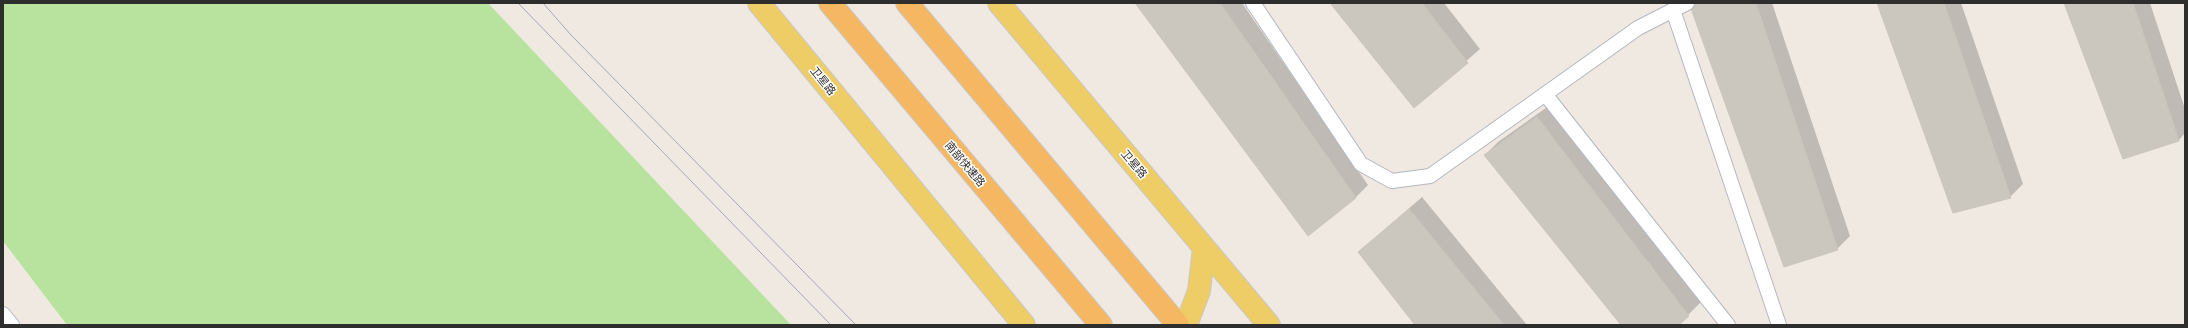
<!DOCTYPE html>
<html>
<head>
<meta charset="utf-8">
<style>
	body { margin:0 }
	#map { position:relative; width:2188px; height:328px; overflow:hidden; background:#efe9e1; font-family:"Exo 2",sans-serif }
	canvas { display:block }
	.frame { position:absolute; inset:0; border:4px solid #2e2e2e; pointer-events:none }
</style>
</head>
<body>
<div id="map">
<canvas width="2188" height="328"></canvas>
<div class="frame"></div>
</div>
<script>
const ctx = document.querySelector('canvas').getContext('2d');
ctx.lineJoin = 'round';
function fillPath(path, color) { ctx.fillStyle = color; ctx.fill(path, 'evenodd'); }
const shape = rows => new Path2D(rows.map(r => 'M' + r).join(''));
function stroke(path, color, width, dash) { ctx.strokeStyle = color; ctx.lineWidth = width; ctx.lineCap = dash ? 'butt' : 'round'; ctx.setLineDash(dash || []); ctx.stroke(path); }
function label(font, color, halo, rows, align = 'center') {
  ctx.font = font + ' "Exo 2","Noto Sans SC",sans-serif'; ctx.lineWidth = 3; ctx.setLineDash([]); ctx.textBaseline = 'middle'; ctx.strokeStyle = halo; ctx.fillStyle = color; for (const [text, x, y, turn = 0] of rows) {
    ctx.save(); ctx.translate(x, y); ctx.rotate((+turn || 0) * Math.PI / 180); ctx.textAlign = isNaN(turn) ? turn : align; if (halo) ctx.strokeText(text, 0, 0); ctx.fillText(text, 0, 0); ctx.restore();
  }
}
fillPath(shape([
	[3,3,488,3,791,325,67,325,3,241]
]), '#b8e39f');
fillPath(shape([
	[1136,3,1242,3,1368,185,1355,198],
	[1331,3,1444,3,1480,49,1414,107],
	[1690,3,1772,3,1850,236,1837,249],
	[1879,3,1961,3,2023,184,2010,197],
	[2065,3,2150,3,2185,109,2185,133,2179,140],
	[1550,105,1701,302,1678,325,1623,325,1485,155,1498,142],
	[1422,197,1527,325,1416,325,1359,252]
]), '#0003');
const building = shape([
	[1135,3,1220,3,1356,198,1308,236,1135,3],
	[1330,3,1422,3,1468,63,1414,108,1330,3],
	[1689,3,1756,3,1838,250,1784,267,1689,3],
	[1877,3,1944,3,2011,198,1953,213,1877,3],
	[2064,3,2133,3,2179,141,2123,159,2064,3],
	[1537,117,1689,316,1679,325,1621,325,1484,155,1537,117],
	[1409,209,1504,325,1415,325,1358,252,1409,209]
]);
fillPath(building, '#cbc7bf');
stroke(building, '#cbc4ba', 1);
const service = shape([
	[1253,3,1361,164,1392,181,1430,176,1638,28,1687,3],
	[1673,10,1779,325],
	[1545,94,1728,325],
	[3,314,12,325]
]);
const primary = shape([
	[759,3,1024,325],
	[999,3,1269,325],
	[1186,325,1199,291,1204,248]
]);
const trunk = shape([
	[830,3,1101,325],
	[907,3,1178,325]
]);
stroke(service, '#b4b7c1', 16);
stroke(primary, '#c9c9c9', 24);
stroke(trunk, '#c9c9c9', 24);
stroke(service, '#fff', 14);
stroke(primary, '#efcd66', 22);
stroke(trunk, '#f5b762', 22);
stroke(shape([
	[518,3,831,325],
	[543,3,571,35,856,325]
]), '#a3a7b7', 1);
label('11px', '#2e2e2e', '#fff', [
	["卫星路",823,81,51],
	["南部快速路",965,164,50],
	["卫星路",1134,164,50]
]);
</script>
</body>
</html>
